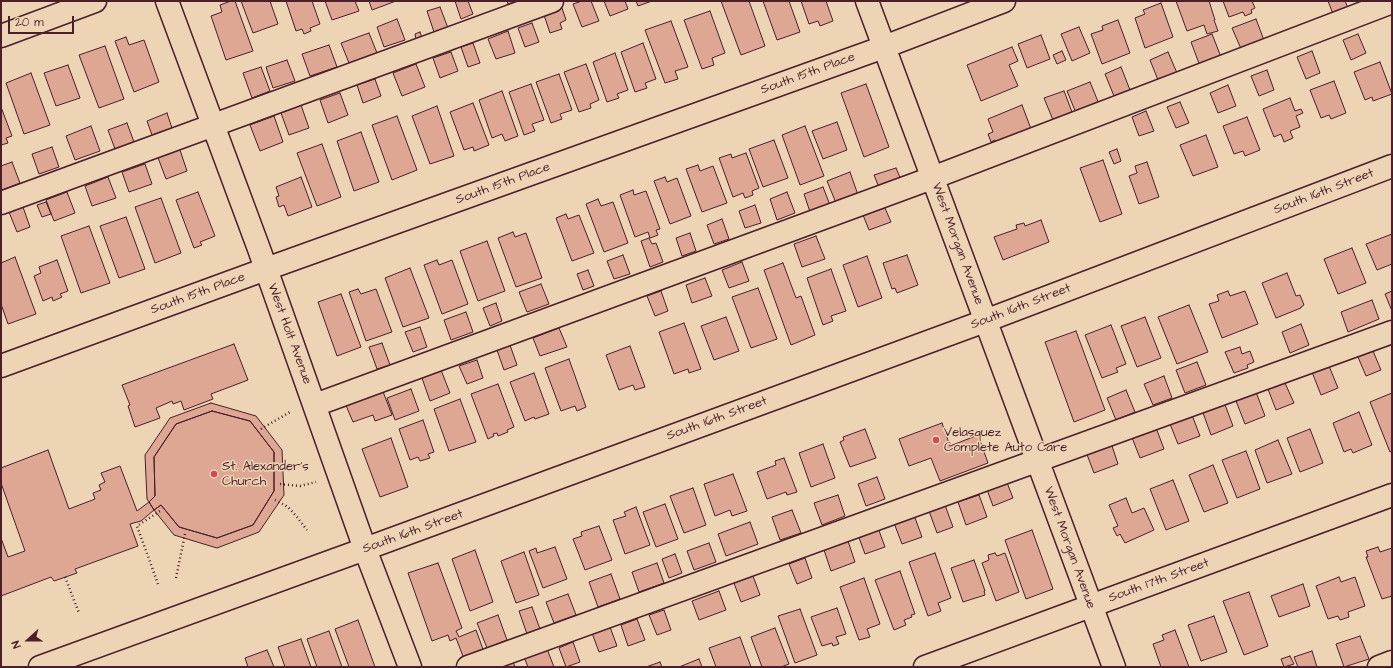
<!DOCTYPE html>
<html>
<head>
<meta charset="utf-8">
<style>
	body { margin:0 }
	#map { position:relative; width:1393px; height:668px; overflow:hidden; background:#edd4b5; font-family:"Architects Daughter",sans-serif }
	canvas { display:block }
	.frame { position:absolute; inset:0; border:2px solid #4a1f2b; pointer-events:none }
	.north { position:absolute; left:8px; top:620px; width:40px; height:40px; -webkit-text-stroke:3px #edd4b5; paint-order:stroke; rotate:249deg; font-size:11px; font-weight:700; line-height:16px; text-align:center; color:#4a1f2b }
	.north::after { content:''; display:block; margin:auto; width:14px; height:18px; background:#4a1f2b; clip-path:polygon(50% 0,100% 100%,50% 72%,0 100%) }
	.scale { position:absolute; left:8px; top:16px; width:66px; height:18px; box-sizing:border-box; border:2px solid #4a1f2b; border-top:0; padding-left:5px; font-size:12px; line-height:14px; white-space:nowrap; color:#4a1f2b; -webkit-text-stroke:3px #edd4b5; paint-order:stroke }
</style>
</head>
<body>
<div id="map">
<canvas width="1393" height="668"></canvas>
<div class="frame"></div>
<div class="north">N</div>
<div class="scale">20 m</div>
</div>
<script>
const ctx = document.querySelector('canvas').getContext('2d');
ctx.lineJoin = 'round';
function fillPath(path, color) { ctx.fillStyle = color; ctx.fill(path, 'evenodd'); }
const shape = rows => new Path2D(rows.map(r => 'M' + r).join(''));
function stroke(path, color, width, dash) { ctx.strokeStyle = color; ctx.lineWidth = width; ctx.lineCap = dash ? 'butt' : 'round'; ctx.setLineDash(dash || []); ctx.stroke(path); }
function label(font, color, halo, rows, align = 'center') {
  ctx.font = font + ' "Architects Daughter",sans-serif'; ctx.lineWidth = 3; ctx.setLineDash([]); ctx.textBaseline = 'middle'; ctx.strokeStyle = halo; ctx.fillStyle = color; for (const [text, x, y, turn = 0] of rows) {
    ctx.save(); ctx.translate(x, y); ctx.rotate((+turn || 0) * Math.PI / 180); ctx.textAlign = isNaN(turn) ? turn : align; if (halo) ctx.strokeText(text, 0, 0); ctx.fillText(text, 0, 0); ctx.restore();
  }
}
const building = shape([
	[231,1,235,1,253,51,226,60,211,16,222,12,220,5,231,1],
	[241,1,270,1,278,24,253,33,241,1],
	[286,1,312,1,320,24,310,28,311,31,304,34,302,29,296,31,286,1],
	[325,1,355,1,359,11,332,20,325,1],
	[369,1,396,1,372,10,369,1],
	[455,1,468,1,473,14,461,19,455,1],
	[507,1,517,1,508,4,507,1],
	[582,1,591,1,599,21,582,27,573,4,582,1],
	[604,1,625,1,628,9,610,16,604,1],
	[636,1,652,1,638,6,636,1],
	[721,1,749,1,765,46,741,55,721,1],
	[763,1,789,1,800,32,777,40,763,1],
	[801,1,826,1,833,21,820,26,818,21,809,24,801,1],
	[1176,1,1209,1,1215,20,1214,20,1218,31,1207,34,1204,25,1187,31,1176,1],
	[1223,1,1252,1,1255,8,1251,10,1252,13,1245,16,1243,12,1229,17,1223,1],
	[1328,1,1345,1,1348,8,1333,14,1328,1],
	[1161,3,1173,37,1145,48,1135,18,1145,14,1143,10,1161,3],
	[561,5,566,20,560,23,562,29,550,33,543,12,561,5],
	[440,7,448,28,434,32,427,11,440,7],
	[710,11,725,53,712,58,714,65,702,69,684,20,710,11],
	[397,19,405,40,384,47,377,27,397,19],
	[1256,19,1265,43,1242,51,1232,28,1256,19],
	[1118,20,1130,53,1102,64,1091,34,1103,30,1102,26,1118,20],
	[671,21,688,67,675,71,678,79,665,83,645,30,671,21],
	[532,23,539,42,525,47,518,28,532,23],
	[1079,27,1090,53,1072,61,1061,34,1079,27],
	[508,31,515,53,496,59,488,39,508,31],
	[420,32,422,38,416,39,415,34,420,32],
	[369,33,377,53,349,63,341,43,369,33],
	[1212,34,1221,57,1200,66,1191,42,1212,34],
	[1358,34,1366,53,1351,60,1343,40,1358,34],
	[1041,35,1050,59,1027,68,1018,44,1041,35],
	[126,37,129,45,144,40,159,82,134,92,115,41,126,37],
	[473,43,480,63,468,67,461,47,473,43],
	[643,43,656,79,645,83,647,88,635,92,621,52,643,43],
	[329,45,337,67,310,76,302,54,329,45],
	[105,46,124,99,99,108,79,55,105,46],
	[1012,47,1018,61,1009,65,1018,86,981,101,967,65,1012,47],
	[1062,51,1066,60,1057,64,1053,55,1062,51],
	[1312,51,1320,73,1306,79,1297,57,1312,51],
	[451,52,458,71,440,78,433,58,451,52],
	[1168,52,1177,73,1158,80,1150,60,1168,52],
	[615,53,628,90,617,94,619,98,607,102,593,62,615,53],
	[287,60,295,81,273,88,266,67,287,60],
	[1380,62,1392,94,1373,101,1372,97,1365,100,1354,72,1380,62],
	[416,64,425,87,402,96,393,73,416,64],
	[586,64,599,100,590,104,591,108,579,112,564,72,586,64],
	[68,65,80,98,56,106,44,73,68,65],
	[261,67,270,91,252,98,243,73,261,67],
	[1121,67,1130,90,1114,96,1105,74,1121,67],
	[1267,70,1274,90,1259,96,1251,76,1267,70],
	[31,73,50,125,24,134,6,83,31,73],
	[559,74,572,110,560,114,562,119,551,123,536,82,559,74],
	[375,79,381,96,363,103,357,85,375,79],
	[1334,81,1346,113,1331,119,1329,115,1321,118,1310,90,1334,81],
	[1090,82,1099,104,1076,113,1067,91,1090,82],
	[531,84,544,120,532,124,535,131,524,135,509,92,531,84],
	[866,84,889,147,864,157,841,93,866,84],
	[1228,85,1236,106,1218,113,1210,93,1228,85],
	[502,91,518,136,505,141,502,134,492,138,479,100,502,91],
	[1064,91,1072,112,1053,120,1044,98,1064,91],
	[340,93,348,115,328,123,320,100,340,93],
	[1290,98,1295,111,1301,109,1303,113,1296,116,1300,127,1290,131,1293,138,1284,142,1281,134,1274,137,1263,109,1290,98],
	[1180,102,1189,123,1176,128,1167,107,1180,102],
	[473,103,489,145,474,151,473,147,464,150,450,112,473,103],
	[301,105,309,128,289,135,281,113,301,105],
	[1022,105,1031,129,996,143,995,140,991,142,988,134,993,132,988,119,1022,105],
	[437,106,454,156,430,164,412,116,437,106],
	[1,107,12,136,6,138,8,143,1,145,1,107],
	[1146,111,1154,131,1139,136,1132,117,1146,111],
	[167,113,172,128,152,135,147,121,167,113],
	[274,116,283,142,260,151,250,125,274,116],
	[397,116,417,170,392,180,372,125,397,116],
	[1247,117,1260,150,1245,156,1243,151,1234,154,1223,126,1247,117],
	[837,122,847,150,823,159,812,131,837,122],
	[127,123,134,142,115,149,108,130,127,123],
	[91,126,100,151,75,160,66,136,91,126],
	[805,126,824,176,800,185,782,135,805,126],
	[361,132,379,182,354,191,337,141,361,132],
	[1206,135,1218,167,1193,176,1180,145,1206,135],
	[774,140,788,178,763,187,749,149,774,140],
	[322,144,341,197,317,206,297,153,322,144],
	[52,147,59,167,39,174,32,154,52,147],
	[179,147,187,171,166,179,157,155,179,147],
	[1117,149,1121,161,1114,164,1109,152,1117,149],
	[746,153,759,188,752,191,753,195,745,198,743,193,733,197,719,158,731,154,732,158,746,153],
	[1103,160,1122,214,1100,222,1080,168,1103,160],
	[12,162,20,183,2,190,1,186,1,166,12,162],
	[1147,162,1159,197,1139,204,1129,176,1137,173,1135,166,1147,162],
	[145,164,152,184,129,192,122,172,145,164],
	[698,165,700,171,713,166,727,203,702,212,686,169,698,165],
	[896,168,904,187,882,195,874,175,896,168],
	[850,172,858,195,836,203,827,181,850,172],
	[108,177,116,198,92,206,85,186,108,177],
	[301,177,312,207,288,216,284,205,279,207,276,197,279,196,276,187,301,177],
	[665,177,667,182,677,178,691,216,670,224,654,181,665,177],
	[823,187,830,205,810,212,804,194,823,187],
	[633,190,634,195,646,191,660,229,656,230,658,235,650,238,648,232,635,237,620,195,633,190],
	[67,192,75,213,54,221,46,200,67,192],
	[198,192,215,236,200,242,202,245,194,248,176,200,198,192],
	[787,192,795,213,777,220,770,199,787,192],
	[161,198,181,253,155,263,135,207,161,198],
	[598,199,601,206,613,202,628,243,604,252,586,204,598,199],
	[46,202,51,214,42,217,37,205,46,202],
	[755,205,761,223,745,228,739,211,755,205],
	[23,207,30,227,17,232,9,212,23,207],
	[885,208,891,222,869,230,863,215,885,208],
	[566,214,568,219,579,215,594,253,572,261,556,218,566,214],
	[126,217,145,269,119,278,100,226,126,217],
	[722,219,729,239,714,244,707,225,722,219],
	[1041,220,1049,242,1003,260,994,237,1017,229,1016,225,1024,223,1025,226,1041,220],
	[89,226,110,283,81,293,61,236,89,226],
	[513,232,515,237,526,233,542,278,516,287,498,238,513,232],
	[690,233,696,251,682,256,676,238,690,233],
	[1392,234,1392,264,1377,270,1366,244,1392,234],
	[816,236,825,259,802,267,794,244,816,236],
	[649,238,652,244,656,243,663,262,650,267,641,241,649,238],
	[487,241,505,291,478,301,460,251,487,241],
	[1352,248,1366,283,1338,294,1324,259,1352,248],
	[623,255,630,274,614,279,607,261,623,255],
	[907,255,918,285,897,293,895,288,892,289,883,263,907,255],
	[867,256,882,298,858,307,843,265,867,256],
	[15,257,36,314,8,324,1,304,1,263,15,257],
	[57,260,68,291,60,294,62,297,53,301,52,297,43,301,34,276,41,273,39,267,57,260],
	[437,260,439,265,452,260,468,304,442,314,424,265,437,260],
	[742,262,749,281,729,288,722,270,742,262],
	[783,263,796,298,801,296,815,335,791,345,764,270,783,263],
	[410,268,429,318,403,327,385,278,410,268],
	[831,269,846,311,831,316,833,321,823,325,807,278,831,269],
	[588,270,594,286,583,290,577,274,588,270],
	[1287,273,1296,296,1300,295,1304,305,1301,307,1301,308,1276,318,1262,283,1287,273],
	[705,278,712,296,692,303,686,285,705,278],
	[541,284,549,304,527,312,519,292,541,284],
	[758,288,777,339,751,348,732,297,758,288],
	[358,289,361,294,376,289,392,332,366,341,349,292,358,289],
	[661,291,668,311,655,316,647,296,661,291],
	[1228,291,1230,296,1245,291,1258,324,1222,338,1209,304,1219,301,1217,295,1228,291],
	[1392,291,1392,311,1385,294,1392,291],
	[341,294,361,347,337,356,318,302,341,294],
	[1372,300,1379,319,1348,332,1341,312,1372,300],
	[496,303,502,321,490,326,483,308,496,303],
	[1189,305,1208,352,1177,364,1158,317,1189,305],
	[466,312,473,332,451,340,444,320,466,312],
	[726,317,739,351,714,360,701,326,726,317],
	[1145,317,1161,358,1137,367,1121,326,1145,317],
	[684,323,701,369,689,373,688,369,674,374,659,332,684,323],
	[1301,324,1309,345,1290,353,1282,332,1301,324],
	[1111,325,1126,364,1116,368,1118,372,1102,378,1085,335,1111,325],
	[420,327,427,347,413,352,405,332,420,327],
	[559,328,567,347,540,356,533,338,559,328],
	[1076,331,1105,410,1074,422,1045,342,1076,331],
	[382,343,390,365,377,369,369,347,382,343],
	[234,344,248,380,211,394,213,399,184,410,181,401,173,404,172,401,156,408,160,418,135,427,128,406,130,405,122,385,234,344],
	[510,345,517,365,504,370,497,350,510,345],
	[630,346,645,387,635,390,633,385,619,390,606,355,630,346],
	[1240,347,1242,354,1250,351,1254,362,1247,365,1248,368,1234,373,1225,352,1240,347],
	[1373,351,1381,370,1366,376,1358,357,1373,351],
	[569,359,586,407,577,411,575,406,561,411,545,368,569,359],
	[477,360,483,378,467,384,459,366,477,360],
	[1197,362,1206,385,1185,393,1176,370,1197,362],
	[1329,366,1338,388,1321,395,1312,372,1329,366],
	[441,370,450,393,430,401,422,378,441,370],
	[534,373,549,414,535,419,534,417,525,421,510,382,534,373],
	[1164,376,1172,398,1153,405,1144,384,1164,376],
	[1285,383,1294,403,1276,410,1268,389,1285,383],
	[498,384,514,427,507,430,508,432,498,436,497,433,493,434,494,436,488,439,471,394,498,384],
	[382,389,392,415,375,421,373,415,353,422,345,403,382,389],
	[411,389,419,411,395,420,387,398,411,389],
	[1126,390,1135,412,1116,420,1107,398,1126,390],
	[1256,392,1265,416,1245,424,1236,401,1256,392],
	[1392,393,1392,451,1390,452,1370,402,1392,393],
	[460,399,476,442,449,451,434,409,460,399],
	[1224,402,1233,426,1211,435,1202,410,1224,402],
	[211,403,256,416,282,450,284,495,259,532,217,548,174,535,154,510,161,505,179,527,217,538,253,525,274,491,274,452,250,421,212,411,176,424,154,457,155,496,149,502,147,499,145,455,170,418,211,403],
	[212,411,250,421,274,452,274,491,253,525,217,538,179,527,161,505,154,510,149,502,155,496,154,457,176,424,212,411],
	[1359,412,1372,445,1353,453,1351,449,1344,452,1333,423,1359,412],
	[1192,415,1200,436,1178,444,1170,424,1192,415],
	[423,420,434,452,428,454,430,458,420,461,418,457,410,460,399,429,423,420],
	[942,423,950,446,978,435,988,463,940,481,931,458,909,466,899,439,942,423],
	[1155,425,1164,449,1140,458,1131,435,1155,425],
	[865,429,876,458,850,467,840,442,844,440,843,437,865,429],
	[1310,429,1323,463,1300,472,1287,438,1310,429],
	[391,438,408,487,380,497,362,449,391,438],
	[1278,440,1292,474,1267,483,1255,450,1278,440],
	[1111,443,1118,464,1094,473,1086,452,1111,443],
	[823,444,835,478,811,487,799,453,823,444],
	[48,450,69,509,95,499,93,493,101,490,99,485,105,482,101,473,120,466,137,511,149,502,154,510,141,521,130,524,138,546,75,569,77,573,54,581,51,577,1,596,1,538,8,557,25,551,1,483,1,468,48,450],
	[1246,451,1260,489,1237,498,1222,460,1246,451],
	[784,458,797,492,787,495,786,492,767,499,757,472,776,465,775,461,784,458],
	[1213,465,1228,503,1204,512,1189,475,1213,465],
	[733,474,747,511,732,516,730,510,715,516,704,484,733,474],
	[877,477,885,499,866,506,858,484,877,477],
	[1006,480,1013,498,993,506,986,487,1006,480],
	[1173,480,1189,521,1166,530,1150,489,1173,480],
	[693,488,706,525,684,533,670,496,693,488],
	[838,495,845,516,822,525,814,503,838,495],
	[979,495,987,517,966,525,958,502,979,495],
	[1126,498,1132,513,1144,508,1154,530,1125,543,1120,534,1117,536,1113,528,1118,526,1109,505,1126,498],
	[665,504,678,539,656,547,643,512,665,504],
	[945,505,953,527,937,533,929,511,945,505],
	[636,507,650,545,625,554,613,520,626,516,624,512,636,507],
	[792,510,801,533,780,540,772,517,792,510],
	[914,515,922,537,902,544,894,523,914,515],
	[750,522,758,544,726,556,718,534,750,522],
	[599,526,612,560,585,570,573,539,582,536,581,532,599,526],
	[878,528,885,547,865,554,858,535,878,528],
	[1032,530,1053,589,1026,599,1005,540,1032,530],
	[848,541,855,562,831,571,824,550,848,541],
	[709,543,716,562,694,570,687,551,709,543],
	[555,547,567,579,543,588,529,551,536,548,537,553,555,547],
	[1378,547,1380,552,1392,548,1392,596,1382,599,1366,557,1368,557,1366,551,1378,547],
	[475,550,493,602,470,611,452,559,475,550],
	[524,552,539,595,516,603,501,561,524,552],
	[935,553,951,598,938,603,941,611,928,616,909,562,935,553],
	[995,553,997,556,1005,553,1019,592,996,601,982,563,989,560,988,555,995,553],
	[675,554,682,573,669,578,662,559,675,554],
	[805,558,812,578,797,584,789,564,805,558],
	[974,560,985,591,984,591,985,595,963,602,951,568,974,560],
	[438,563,462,628,456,631,459,637,476,630,484,652,464,659,456,638,450,641,448,635,432,641,408,573,438,563],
	[657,563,664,583,639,592,632,572,657,563],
	[900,571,915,614,911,615,912,617,904,620,906,625,894,630,875,580,900,571],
	[611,574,620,599,598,607,589,582,611,574],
	[753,576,760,595,741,602,734,583,753,576],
	[1339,577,1341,582,1355,577,1365,606,1348,612,1349,617,1340,620,1338,616,1328,619,1316,586,1339,577],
	[864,578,880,624,867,629,870,637,859,640,840,587,864,578],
	[1303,584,1310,606,1279,617,1271,596,1303,584],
	[719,591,726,610,699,620,692,601,719,591],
	[1249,592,1268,646,1244,655,1223,601,1249,592],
	[568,594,576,615,554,623,546,602,568,594],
	[532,607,540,629,527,634,519,611,532,607],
	[837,608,846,634,836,637,839,644,833,646,832,643,822,646,811,617,837,608],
	[800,609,817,655,795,663,778,616,800,609],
	[664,610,671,630,657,635,649,615,664,610],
	[498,615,507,640,487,648,477,623,498,615],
	[1214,616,1227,652,1201,661,1188,625,1214,616],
	[637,619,645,640,628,646,621,625,637,619],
	[358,620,375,667,349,667,335,629,358,620],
	[610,627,617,646,599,652,592,633,610,627],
	[775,628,789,664,781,667,762,667,751,637,775,628],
	[1175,630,1189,667,1161,667,1153,644,1164,640,1162,635,1175,630],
	[329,631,342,667,317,667,307,639,329,631],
	[1360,636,1369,659,1344,667,1336,644,1360,636],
	[740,637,751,667,716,667,709,648,740,637],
	[301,639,311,667,285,667,278,647,301,639],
	[573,642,580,662,566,667,559,648,573,642],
	[547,649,554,667,528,667,524,657,547,649],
	[267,650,274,667,248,667,245,658,267,650],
	[1312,651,1317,667,1298,667,1294,657,1312,651],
	[1290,656,1294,664,1284,667,1281,659,1290,656],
	[699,659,702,667,679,667,699,659],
	[513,662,515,667,499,667,513,662],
	[660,662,662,667,646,667,660,662]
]);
fillPath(building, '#dea794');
stroke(building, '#4a1f2b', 1);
const minor = shape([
	[167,1,259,249,365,549,410,667],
	[867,1,1114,667],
	[1,36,95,1],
	[1,203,552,1],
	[1,366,266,269,884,47,1004,1],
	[315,405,932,178,1392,2],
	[40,667,365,549,985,321,1392,166],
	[468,667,1392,332],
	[925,667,1392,495],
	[1379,667,1392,662]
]);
stroke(minor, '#4a1f2b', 25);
stroke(shape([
	[261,429,290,412],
	[280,484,300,486,316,482],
	[275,500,288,507,297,517,307,530],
	[65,577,79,613],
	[176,578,185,534],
	[158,584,137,526,160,511]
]), '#4a1f2b', 2.5, [1, 3]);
stroke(minor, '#edd4b5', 22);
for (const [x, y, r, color] of [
	[936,440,4,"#d1495b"],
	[214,474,4,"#d1495b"]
]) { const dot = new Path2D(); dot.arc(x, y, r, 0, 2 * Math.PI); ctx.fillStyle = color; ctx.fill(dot); stroke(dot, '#edd4b5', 1.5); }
label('13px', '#4a1f2b', '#edd4b5', [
	["South 15th Place",808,74,-20],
	["South 15th Place",503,184,-20],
	["South 16th Street",1324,192,-21],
	["West Morgan Avenue",957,244,70],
	["South 15th Place",198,294,-20],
	["South 16th Street",1021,307,-21],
	["West Holt Avenue",289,334,70],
	["South 16th Street",717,419,-20],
	["South 16th Street",413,532,-20],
	["West Morgan Avenue",1069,548,70],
	["South 17th Street",1159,581,-20]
]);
label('13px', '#4a1f2b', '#edd4b5', [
	["Velasquez",944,433],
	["Complete Auto Care",944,448],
	["St. Alexander's",222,467],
	["Church",222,482]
], 'left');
</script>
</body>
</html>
